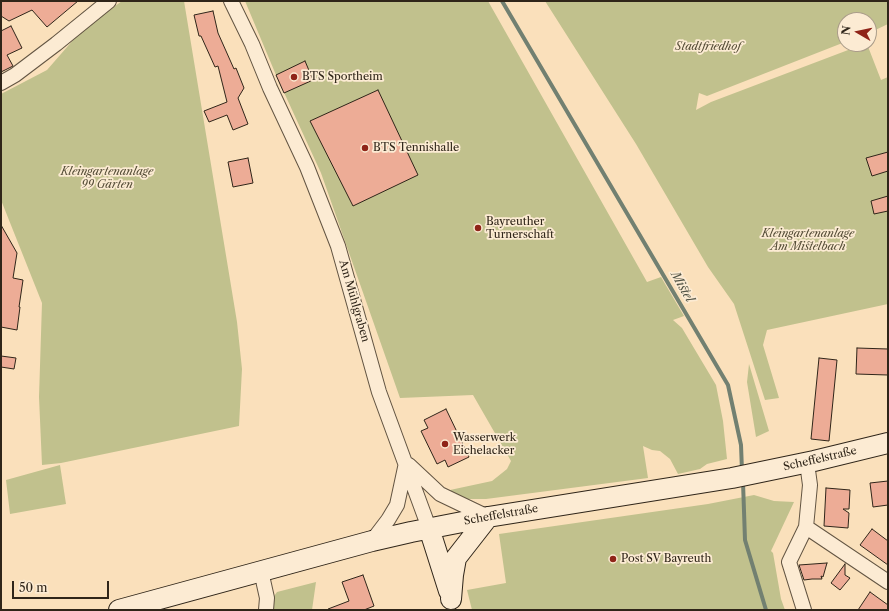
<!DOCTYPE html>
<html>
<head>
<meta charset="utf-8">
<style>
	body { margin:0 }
	#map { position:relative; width:889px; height:611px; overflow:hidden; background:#fae0bb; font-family:"Libre Caslon Text",serif }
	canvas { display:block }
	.frame { position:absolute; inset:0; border:2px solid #2f2519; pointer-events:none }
	.north { position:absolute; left:837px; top:12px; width:40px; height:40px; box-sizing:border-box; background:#fcebd3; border:1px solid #aa9c89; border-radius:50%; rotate:279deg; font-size:11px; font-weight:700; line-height:16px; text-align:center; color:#2f2519 }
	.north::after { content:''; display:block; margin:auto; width:14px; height:18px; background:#8f2418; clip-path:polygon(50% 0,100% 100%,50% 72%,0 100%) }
	.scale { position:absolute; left:12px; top:581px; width:97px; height:18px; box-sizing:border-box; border:2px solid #2f2519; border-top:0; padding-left:5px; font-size:12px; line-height:14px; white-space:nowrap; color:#2f2519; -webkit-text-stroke:3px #fcebd3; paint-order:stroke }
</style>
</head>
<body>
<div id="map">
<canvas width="889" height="611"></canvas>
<div class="frame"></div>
<div class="north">N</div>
<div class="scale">50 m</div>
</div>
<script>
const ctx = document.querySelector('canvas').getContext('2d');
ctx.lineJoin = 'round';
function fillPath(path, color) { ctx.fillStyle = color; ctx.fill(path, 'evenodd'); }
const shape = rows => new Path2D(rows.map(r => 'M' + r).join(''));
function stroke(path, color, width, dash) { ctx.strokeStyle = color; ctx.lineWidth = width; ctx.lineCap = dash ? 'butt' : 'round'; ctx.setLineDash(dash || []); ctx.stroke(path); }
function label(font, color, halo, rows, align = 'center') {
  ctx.font = font + ' "Libre Caslon Text",serif'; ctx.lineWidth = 3.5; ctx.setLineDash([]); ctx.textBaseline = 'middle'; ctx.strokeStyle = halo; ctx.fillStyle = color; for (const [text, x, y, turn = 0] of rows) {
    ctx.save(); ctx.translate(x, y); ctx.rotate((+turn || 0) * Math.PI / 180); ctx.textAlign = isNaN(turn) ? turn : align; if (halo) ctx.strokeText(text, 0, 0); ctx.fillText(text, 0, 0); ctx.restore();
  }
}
fillPath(shape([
	[122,1,184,1,237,322,242,369,239,426,61,463,42,465,39,397,42,303,1,200,1,94,47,70,81,31],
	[245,1,488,1,647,282,661,277,684,316,673,320,682,328,716,385,723,421,727,459,707,464,700,469,678,474,670,459,660,451,652,450,643,446,648,478,486,499,467,499,456,495,450,490,492,481,507,469,511,461,473,395,400,398,321,173,276,75],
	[545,1,888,1,888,24,869,33,869,20,845,20,845,42,707,96,699,93,696,110,711,102,864,44,867,44,881,80,888,77,888,304,767,330,763,345,779,398,765,400,734,304,708,267,636,144],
	[749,364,769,431,756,437,747,382],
	[60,465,66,504,10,514,6,480],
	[754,495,774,501,794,502,771,551,773,553,781,599,785,610,472,610,467,590,506,583,499,534,708,504],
	[316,582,312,610,271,610,272,599,277,592]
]), '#c1c18d');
stroke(shape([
	[502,1,728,385,741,445,742,471],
	[743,482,745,540,766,610]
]), '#728071', 4);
const building = shape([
	[1,1,78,1,47,27,32,10,9,21,1,16,1,1],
	[213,11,218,33,234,69,236,68,244,88,238,98,248,124,233,130,227,115,209,122,204,111,227,102,218,66,215,67,201,36,199,36,194,15,213,11],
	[11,26,22,48,7,55,13,66,1,72,1,31,11,26],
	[305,61,313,80,284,93,276,75,305,61],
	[378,90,418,175,353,206,310,121,378,90],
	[888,152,888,171,872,176,866,158,888,152],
	[248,158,253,183,233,187,228,162,248,158],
	[888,196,888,211,874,214,871,201,888,196],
	[1,225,17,253,13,278,23,280,19,307,20,307,17,330,1,327,1,225],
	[857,348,888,349,888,375,856,374,857,348],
	[1,356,16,358,14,369,1,367,1,356],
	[819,358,837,360,829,441,811,439,819,358],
	[446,409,469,457,448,467,445,460,437,464,421,431,428,428,424,420,446,409],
	[888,481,888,505,873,507,870,483,888,481],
	[826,488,850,490,849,509,843,509,849,513,848,528,824,526,826,488],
	[872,529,888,541,888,565,860,545,872,529],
	[827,563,823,577,821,576,822,579,812,579,804,580,799,565,827,563],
	[845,564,845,575,850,578,840,590,831,583,845,564],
	[363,575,374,606,364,610,329,610,328,609,349,601,342,582,363,575],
	[870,592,888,605,888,610,858,610,870,592]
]);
fillPath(building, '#edac96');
stroke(building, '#2f2519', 1);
const street = shape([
	[231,1,252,44,270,88,307,167,338,246,379,392,429,528],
	[1,83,15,75,56,44,109,1],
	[409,465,440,494,488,517],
	[806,527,888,582],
	[372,541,388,520,397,505,406,463],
	[261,571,267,598,266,610],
	[804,610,789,562,806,527,810,485,807,463]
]);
const secondary = shape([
	[429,528,449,591],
	[451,599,453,575,456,558,488,517],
	[119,610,372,541,411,532,488,517,732,478,814,461,888,443]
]);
stroke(street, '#625442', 16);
stroke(secondary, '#2f2519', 22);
stroke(street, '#fcebd3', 14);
stroke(secondary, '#fcebd3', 20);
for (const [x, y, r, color] of [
	[294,77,4,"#8f2418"],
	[365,148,4,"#8f2418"],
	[478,228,4,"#8f2418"],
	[445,444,4,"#8f2418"],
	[613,559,4,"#8f2418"]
]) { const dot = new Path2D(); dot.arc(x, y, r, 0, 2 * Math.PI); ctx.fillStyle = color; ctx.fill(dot); stroke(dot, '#fcebd3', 1.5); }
label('italic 11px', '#544c36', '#fcebd3', [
	["Stadtfriedhof",708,47],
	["Kleingartenanlage",107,172],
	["99 Gärten",107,185],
	["Kleingartenanlage",808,234],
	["Am Mistelbach",808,247]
]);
label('11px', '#2f2519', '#fcebd3', [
	["BTS Sportheim",302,77],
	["BTS Tennishalle",373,148],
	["Bayreuther",486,222],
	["Turnerschaft",486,235],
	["Wasserwerk",453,438],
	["Eichelacker",453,451],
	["Post SV Bayreuth",621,559]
], 'left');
label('11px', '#2f2519', '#fcebd3', [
	["Am Mühlgraben",354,301,74],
	["Scheffelstraße",820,459,-13],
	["Scheffelstraße",501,515,-10]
]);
label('italic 12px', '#515345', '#fcebd3', [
	["Mistel",682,287,60]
]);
</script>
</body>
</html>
